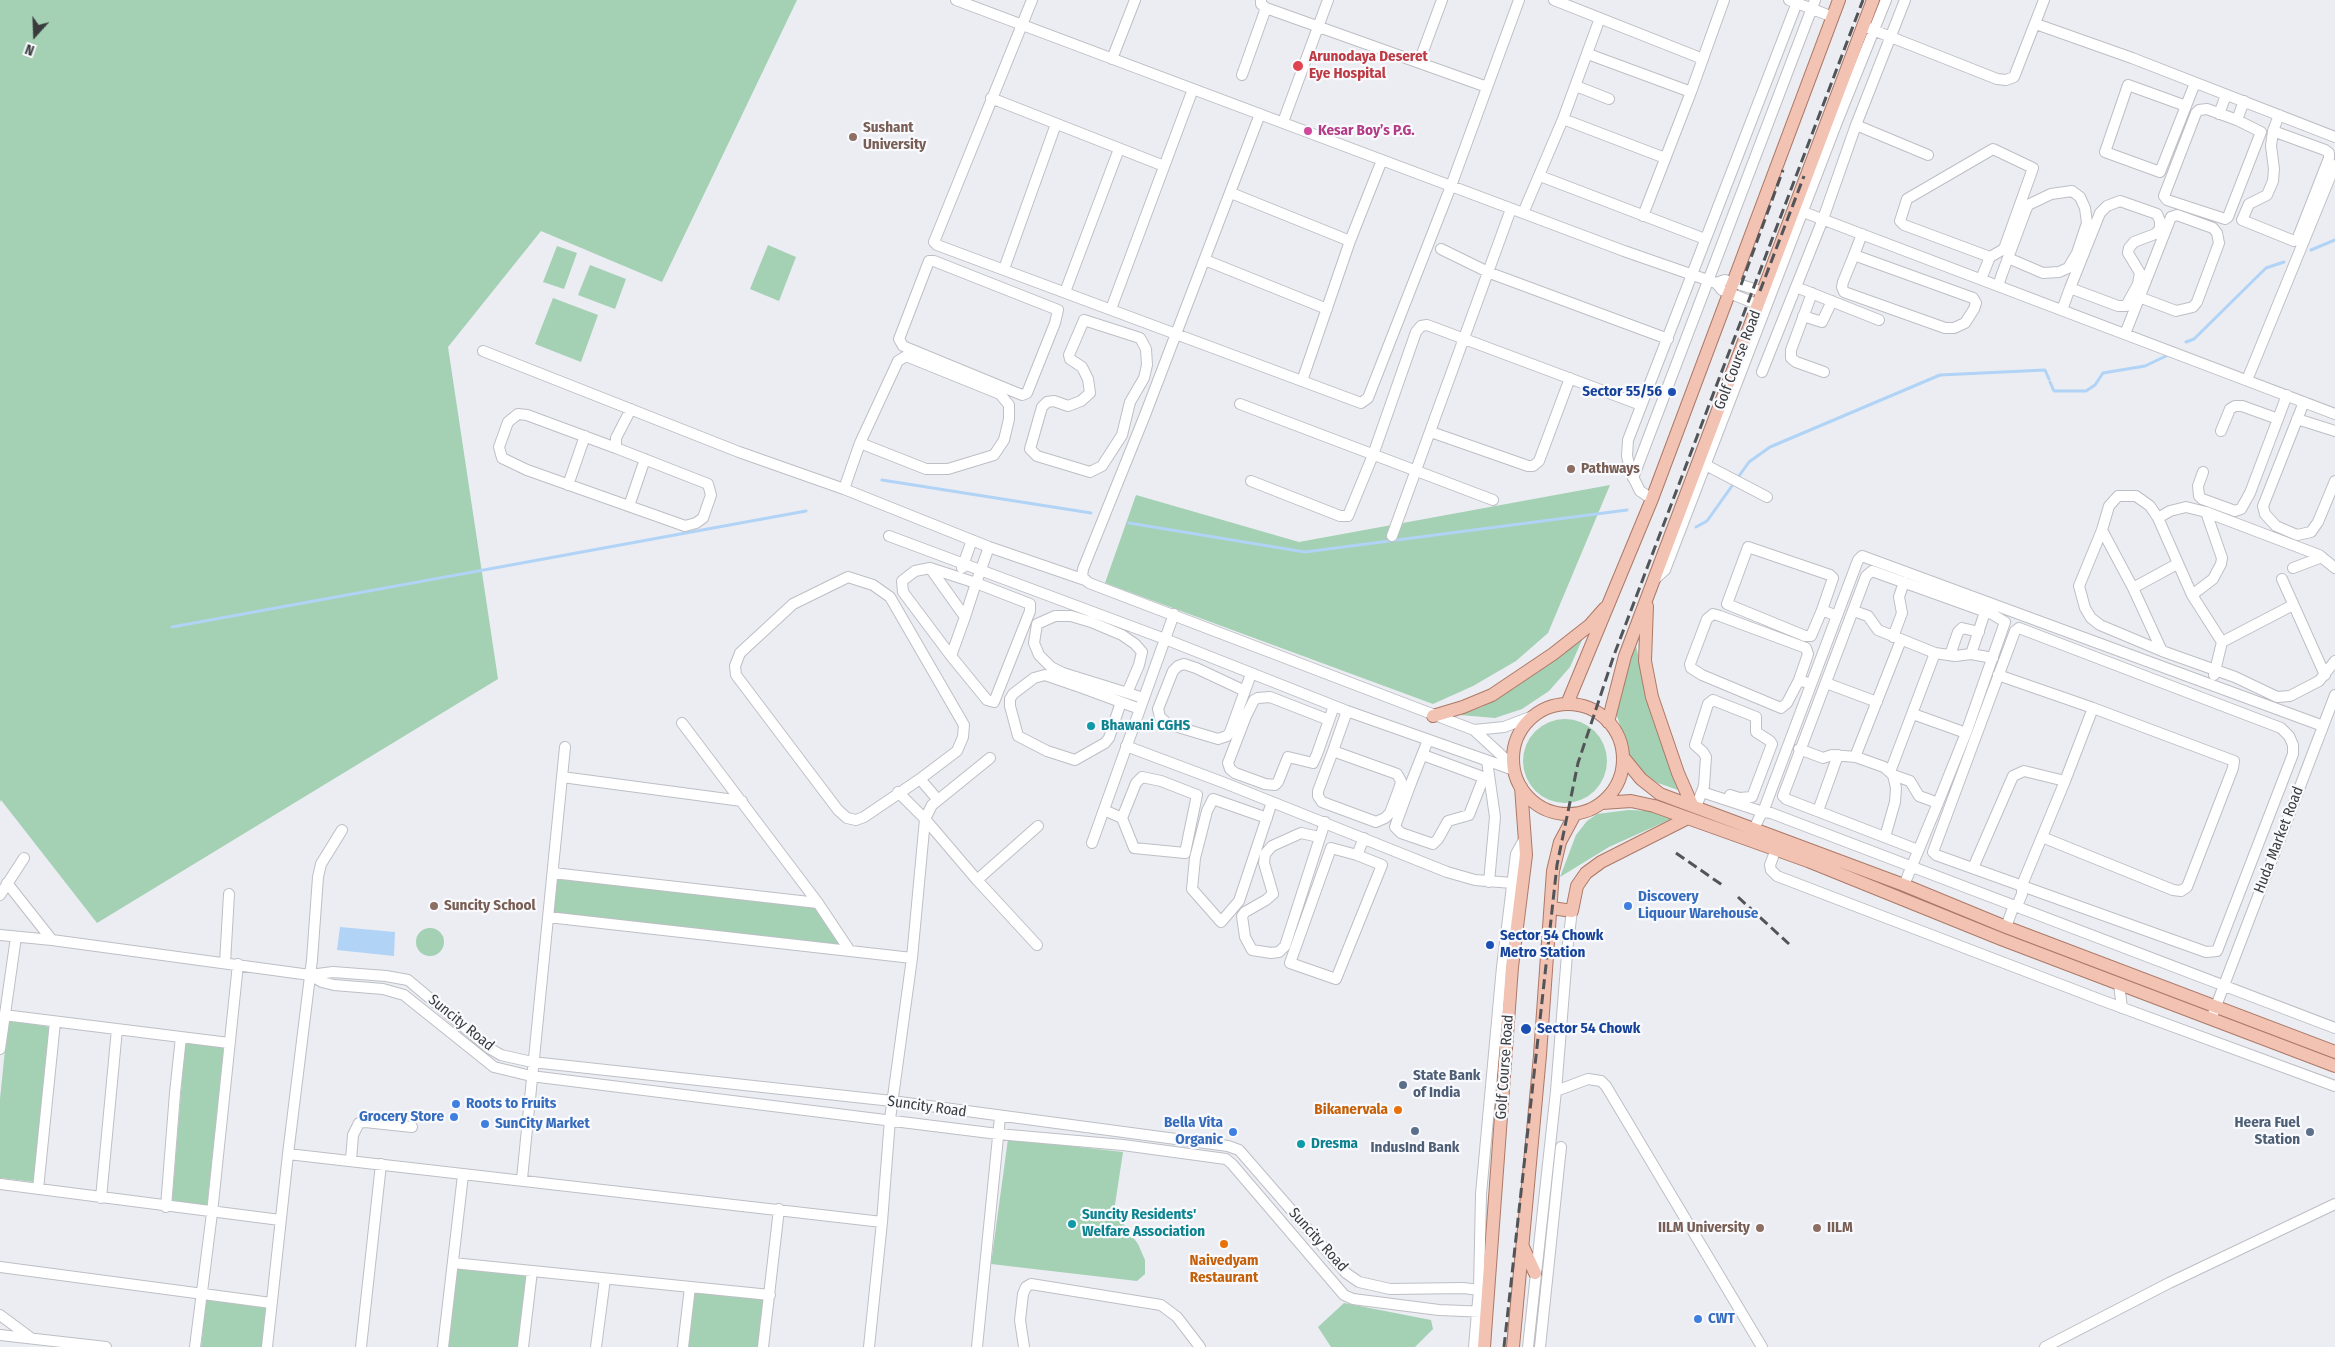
<!DOCTYPE html>
<html>
<head>
<meta charset="utf-8">
<style>
	body { margin:0 }
	#map { position:relative; width:2335px; height:1347px; overflow:hidden; background:#ebedf3; font-family:"Fira Sans Condensed",sans-serif }
	canvas { display:block }
	.north { position:absolute; left:10px; top:10px; width:50px; height:50px; -webkit-text-stroke:4px #f9fafe; paint-order:stroke; rotate:200deg; font-size:14px; font-weight:700; line-height:20px; text-align:center; color:#3a3b3d }
	.north::after { content:''; display:block; margin:auto; width:18px; height:22px; background:#3a3b3d; clip-path:polygon(50% 0,100% 100%,50% 72%,0 100%) }
</style>
</head>
<body>
<div id="map">
<canvas width="2335" height="1347"></canvas>
<div class="north">N</div>
</div>
<script>
const ctx = document.querySelector('canvas').getContext('2d');
ctx.lineJoin = 'round';
function fillPath(path, color) { ctx.fillStyle = color; ctx.fill(path, 'evenodd'); }
const shape = rows => new Path2D(rows.map(r => 'M' + r).join(''));
function stroke(path, color, width, dash) { ctx.strokeStyle = color; ctx.lineWidth = width; ctx.lineCap = dash ? 'butt' : 'round'; ctx.setLineDash(dash || []); ctx.stroke(path); }
function label(font, color, halo, rows, align = 'center') {
  ctx.font = font + ' "Fira Sans Condensed",sans-serif'; ctx.lineWidth = 4.5; ctx.setLineDash([]); ctx.textBaseline = 'middle'; ctx.strokeStyle = halo; ctx.fillStyle = color; for (const [text, x, y, turn = 0] of rows) {
    ctx.save(); ctx.translate(x, y); ctx.rotate((+turn || 0) * Math.PI / 180); ctx.textAlign = isNaN(turn) ? turn : align; if (halo) ctx.strokeText(text, 0, 0); ctx.fillText(text, 0, 0); ctx.restore();
  }
}
fillPath(shape([
	[0,0,797,0,662,282,541,231,448,347,498,679,97,923,1,800,0,802],
	[768,245,796,257,779,301,750,289],
	[557,246,577,253,564,289,543,282],
	[590,265,626,279,615,309,578,295],
	[553,298,598,315,581,362,535,344],
	[1610,485,1548,633,1516,661,1473,686,1433,704,1105,583,1136,495,1299,542],
	[1583,638,1570,667,1549,691,1522,709,1495,718,1460,715,1482,707,1510,691],
	[1635,641,1652,718,1678,790,1658,783,1640,772,1630,756,1616,713],
	'1523 761a42 42 0 1 1 84 0a42 42 0 1 1-84 0Z',
	[1628,810,1651,811,1671,819,1609,847,1560,877,1576,835,1587,821,1597,814],
	[557,877,815,907,840,945,553,913],
	'416 942a14 14 0 1 1 28 0a14 14 0 1 1-28 0Z',
	[8,1020,50,1027,34,1182,0,1178,0,1099],
	[185,1043,224,1047,207,1206,172,1202],
	[1008,1139,1123,1152,1114,1211,1138,1244,1145,1260,1145,1274,1137,1281,991,1264],
	[457,1268,527,1275,518,1347,448,1347],
	[693,1292,765,1300,759,1347,687,1347],
	[206,1299,266,1307,262,1347,201,1347],
	[1344,1303,1431,1320,1433,1329,1415,1347,1331,1347,1318,1327]
]), '#a4d0b3');
fillPath(shape([
	[340,927,395,932,394,956,337,950]
]), '#b0d3f6');
stroke(shape([
	[2311,250,2335,240],
	[2186,342,2194,339,2266,268,2284,262],
	[2050,382,2054,391,2086,391,2095,385,2103,373,2145,366,2166,356],
	[882,480,1091,513],
	[1129,523,1305,552,1627,510],
	[1696,527,1707,521,1749,462,1770,447,1940,375,2045,370,2049,379],
	[172,627,806,511]
]), '#b0d3f6', 3);
const minor = shape([
	[956,0,1624,251,1716,283,1722,290,1759,305],
	[1032,0,934,242,937,245,1361,403,1368,398,1451,186,1519,0],
	[1261,0,1261,4,1266,8,1487,87],
	[1554,0,1703,59],
	[1789,0,1833,17],
	[2036,24,2132,58,2335,137],
	[1868,28,1997,79,2006,80,2014,77,2044,0],
	[1588,54,1691,92],
	[1112,59,1135,0],
	[1419,62,1442,0],
	[1242,75,1266,8],
	[1576,86,1609,99],
	[991,98,1164,166],
	[2186,106,2128,85,2105,152,2160,172,2195,83],
	[2207,109,2237,120,2261,132,2228,217,2225,219,2167,200,2164,196,2196,113,2199,110,2207,109],
	[1260,114,1145,415,1083,569,1082,577,1089,583,1474,730,1504,727,1533,716],
	[2219,114,2226,95],
	[1563,119,1665,158],
	[2237,120,2244,101],
	[1283,122,1328,0],
	[1856,125,1928,155],
	[2273,131,2325,150,2329,153,2329,158,2297,240,2294,241,2242,220,2249,204,2267,195,2273,181,2274,169,2271,146,2273,131,2279,115],
	[1540,176,1705,239],
	[1231,193,1350,241],
	[1798,210,2335,414],
	[1523,213,1563,119,1600,18],
	[1643,216,1691,92,1724,0],
	[1441,249,1490,273,1668,339],
	[1854,255,1843,282,1842,287,1844,292,1945,328,1954,328,1965,323,1974,309,1976,303,1973,298,1854,255,1862,234],
	[1205,260,1327,309],
	[929,261,934,261,1058,310,1055,323,1027,393,1022,395,903,346,899,339,929,261],
	[1004,269,1056,124],
	[1981,279,1990,257,2004,249,2033,168,1993,149,1907,199,1900,221,1904,225,1990,257],
	[1716,283,1725,280,1764,292],
	[1998,286,2002,274,2024,215,2028,205,2051,194,2072,191,2080,197,2085,208,2087,223,2077,253,2068,268,2059,272,2043,273,2008,258],
	[1796,287,1879,320],
	[1065,292,1119,149],
	[1812,293,1791,350,1791,358,1796,362,1824,372],
	[1111,309,1193,89],
	[2062,310,2070,288,2100,213,2107,206,2120,201,2157,214,2160,221,2160,229,2155,234,2134,242,2129,248,2128,253,2140,273,2138,284,2126,306,2118,306,2070,288],
	[1803,316,1822,322,1832,301],
	[1084,320,1140,338,1146,349,1147,365,1144,378,1130,402,1122,435,1102,466,1090,472,1037,456,1030,449,1042,407,1047,402,1054,401,1068,406,1081,401,1090,393,1088,379,1082,367,1070,359,1069,355,1084,320],
	[2125,334,2171,217,2177,215,2213,228,2217,233,2219,243,2197,302,2193,307,2176,311,2139,297],
	[483,351,739,452,844,489,989,547,1085,580],
	[1762,372,1823,219,1856,125,1905,0],
	[2247,380,2335,165],
	[1302,381,1350,241,1382,160],
	[2304,402,2263,506,2265,514,2276,526,2297,535,2311,532,2318,522,2335,481],
	[1240,404,1493,500],
	[2297,419,2335,431],
	[2221,431,2230,409,2235,406,2242,406,2278,419],
	[1431,432,1528,466,1533,466,1539,461,1570,378],
	[616,448,527,415,518,414,508,422,499,447,502,458,527,470,685,526,696,523,703,518,711,495,708,484,616,448,616,438,631,409],
	[1700,462,1767,497],
	[2203,472,2198,486,2199,496,2202,499,2235,511,2241,509,2250,493,2287,395],
	[1633,478,1815,0],
	[1251,481,1340,516,1348,516,1373,455,1416,332,1421,326,1427,325,1641,405],
	[568,485,585,436],
	[844,489,860,443,898,361,906,356,1000,394,1009,405,1009,419,1004,440,994,455,948,469,926,469,860,443],
	[1652,499,1640,491,1631,473,1627,456,1628,440,1798,0],
	[629,506,645,459],
	[2158,518,2192,595,2222,642,2214,675],
	[2102,530,2133,588,2162,651],
	[889,536,1165,639,1347,711,1514,770],
	[1392,536,1511,209],
	[930,568,965,617],
	[962,568,972,540],
	[2293,568,2322,557],
	[2335,568,2319,555,2206,512,2186,507,2170,511,2158,518,2150,506,2136,496,2118,496,2109,506,2102,530,2079,586,2085,608,2091,618,2100,625,2162,651,2235,677,2277,697,2290,696,2319,681,2335,661],
	[848,577,873,585,890,597,964,725,963,737,957,751,920,779,864,817,856,820,847,818,838,810,736,675,735,666,740,653,793,604,848,577],
	[1656,578,1665,570,1837,122,1886,0],
	[2282,579,2325,675],
	[2133,588,2177,564],
	[2192,595,2213,579,2221,564,2222,558,2206,512],
	[1822,610,1833,578,1830,575,1748,547,1727,604,1805,636,1811,636,1822,610,1837,616],
	[1854,611,1868,616,1878,630,1935,653,1955,656,1971,654,1993,658],
	[2019,628,2281,728,2289,736,2293,745,2293,754,2217,951,2206,952,1936,855,1933,852,2015,631,2019,628],
	[1893,637,1902,613,1899,597,1904,582],
	[2222,642,2293,605],
	[1971,654,1985,612],
	[1950,655,1958,632,1962,628,1979,632],
	[951,656,903,592,902,581,915,571,930,568,976,583,1030,604,1030,611,994,702,987,700,951,656,965,617,976,583,989,547],
	[1998,675,2093,708,2234,761,2233,768,2187,887,2181,891,2173,890,2042,837],
	[1799,680,1808,654,1806,648,1720,616,1713,614,1707,619,1690,664,1691,668,1702,675,1781,708,1787,703,1799,680,1811,684],
	[1826,683,1877,702],
	[1245,691,1196,668,1184,664,1178,666,1173,671,1158,709,1160,717,1168,724,1218,739,1227,736,1230,732,1251,674],
	[1127,693,1139,665,1142,652,1135,644,1122,635,1091,622,1071,616,1055,616,1037,624,1034,643,1039,655,1051,667,1063,673,1134,695,1143,698],
	[1121,702,1109,738,1105,743,1075,760,1047,751,1018,736,1010,706,1010,699,1013,694,1034,678,1045,675,1080,687,1140,709],
	[1913,714,1966,733],
	[1329,720,1270,697,1258,698,1254,700,1246,716,1228,763,1230,769,1235,773,1265,784,1275,785,1278,782,1288,757,1313,763,1317,754,1334,706],
	[682,723,818,903,850,951],
	[1474,730,1513,766],
	[1126,746,1222,782,1447,872,1475,880,1512,883],
	[1799,749,1823,758,1832,755,1856,757,1884,767,1893,775,1910,781,1919,796,1938,803],
	[1333,751,1397,774,1401,781,1400,786,1390,813,1385,818,1376,822,1322,802,1318,796,1318,791,1333,751,1347,711],
	[1423,755,1480,776,1483,779,1469,815,1448,821,1438,839,1433,844,1401,833,1395,827,1397,821,1411,783,1428,740],
	[1855,757,1901,640],
	[1487,761,1495,817,1489,882],
	[1890,772,1935,653],
	[562,777,742,801],
	[920,779,938,800],
	[898,792,925,819,977,880,1037,945],
	[1702,792,1763,812,1858,560,1862,556,2323,726],
	[1696,807,1704,786,1706,757,1703,752,1695,745,1708,704,1713,700,1756,717,1756,732,1770,741,1772,744,1752,797,1739,798,1730,795],
	[1104,810,1122,818,1134,848,1185,853,1197,795,1161,781,1142,777,1136,783,1122,818],
	[1818,811,1838,755],
	[1267,818,1213,799,1207,811,1195,858,1192,889,1221,922,1239,901,1272,802],
	[1754,829,1760,816,1763,812,1771,813,2335,1028],
	[1319,837,1301,833,1272,846,1265,854,1264,863,1273,894,1266,900,1245,912,1242,916,1245,937,1252,950,1271,953,1279,952,1285,946,1325,822],
	[1885,837,1895,802,1896,788,1893,775],
	[1092,843,1174,614],
	[1776,849,1770,865,1771,870,1777,876,2101,1000,2335,1086],
	[1357,855,1331,848,1290,963,1336,979,1382,865,1357,855,1364,838],
	[1973,868,2013,776,2024,771,2065,781],
	[553,873,818,903],
	[977,880,1038,826],
	[7,883,52,940],
	[1904,885,1938,803,1966,733,2005,622,1992,614,1872,571,1866,576,1783,796,1786,799,1918,850],
	[0,895,24,858],
	[2017,906,2022,894,2022,885,2065,781,2093,708],
	[548,917,912,958],
	[2006,927,2014,905],
	[0,935,52,940,310,975],
	[225,963,229,894],
	[2119,984,2122,1008],
	[2213,1014,2335,695],
	[4,1015,229,1043],
	[0,1049,16,937],
	[1556,1091,1588,1079,1601,1081,1606,1086,1762,1347],
	[288,1154,882,1222],
	[351,1160,353,1135,359,1123,365,1122,412,1127],
	[522,1179,565,747],
	[0,1184,280,1220],
	[38,1189,55,1022],
	[101,1198,117,1029],
	[166,1207,175,1093,181,1037],
	[453,1263,770,1295],
	[0,1267,271,1303],
	[1487,1312,1439,1310,1353,1299,1344,1295,1232,1164,1226,1159,1123,1145,998,1134,531,1076,494,1067,404,995,383,989,334,985,322,982,310,975,333,972,386,976,408,980,489,1048,501,1055,532,1062,892,1101,1228,1146,1239,1150,1346,1273,1359,1282,1390,1289,1463,1288,1488,1291],
	[0,1315,31,1338],
	[0,1335,106,1347],
	[195,1347,212,1213,238,964],
	[267,1347,288,1154,312,960,318,877,321,864,342,830],
	[361,1347,381,1164],
	[443,1347,463,1175],
	[523,1347,532,1271],
	[596,1347,605,1279],
	[683,1347,690,1287],
	[763,1347,779,1209],
	[869,1347,882,1222,890,1119,912,958,925,819,932,805,990,758],
	[977,1347,1000,1117],
	[1024,1347,1020,1320,1023,1294,1026,1287,1031,1284,1161,1305,1177,1317,1200,1347],
	[1474,1347,1479,1290,1481,1194,1502,967,1516,854,1525,838],
	[1528,1347,1556,1091,1568,942,1572,911],
	[1540,1347,1561,1147],
	[2045,1347,2169,1283,2335,1204]
]);
const major = shape([
	[1647,606,1645,661,1652,697,1678,773,1692,805],
	[1567,704,1652,499,1839,0],
	'1513 759a55 55 0 1 1 110 0a55 55 0 1 1-110 0Z',
	[1433,716,1463,707,1492,695,1553,654,1590,625,1605,608],
	[1608,722,1625,656,1873,0],
	[1623,757,1641,779,1660,794,1904,885,2006,927,2335,1052],
	[1602,803,1631,801,1654,806,1808,861,2001,939,2335,1066],
	[1552,908,1572,911,1577,886,1586,873,1601,862,1688,818],
	[1523,1247,1535,1273],
	[1484,1347,1512,967,1526,855,1521,787],
	[1513,1347,1540,1055,1553,871,1560,842,1575,814]
]);
stroke(minor, '#bdbfc5', 12);
stroke(major, '#ac7967', 14);
stroke(minor, '#fff', 10);
stroke(major, '#f2c2b2', 12);
stroke(shape([
	[1741,285,1783,170],
	[1760,291,1804,176],
	[1676,853,1725,887],
	[1738,897,1789,944],
	[1504,1347,1557,865,1578,763,1614,655,1863,0]
]), '#535457', 3, [10, 5]);
for (const [x, y, r, color] of [
	[1298,66,6,"#e0444e"],
	[1308,131,5,"#d1479c"],
	[853,137,5,"#8d6e63"],
	[1672,392,5,"#1a4fb4"],
	[1571,469,5,"#8d6e63"],
	[1091,726,5,"#0f9aa8"],
	[434,906,5,"#8d6e63"],
	[1628,906,5,"#3f7fe0"],
	[1490,945,5,"#1a4fb4"],
	[1526,1029,6,"#1a4fb4"],
	[1403,1085,5,"#5c6f8a"],
	[456,1104,5,"#3f7fe0"],
	[1398,1110,5,"#e8710a"],
	[454,1117,5,"#3f7fe0"],
	[485,1124,5,"#3f7fe0"],
	[1415,1131,5,"#5c6f8a"],
	[1233,1132,5,"#3f7fe0"],
	[2310,1132,5,"#5c6f8a"],
	[1301,1144,5,"#0f9aa8"],
	[1072,1224,5,"#0f9aa8"],
	[1760,1228,5,"#8d6e63"],
	[1817,1228,5,"#8d6e63"],
	[1224,1244,5,"#e8710a"],
	[1698,1319,5,"#3f7fe0"]
]) { const dot = new Path2D(); dot.arc(x, y, r, 0, 2 * Math.PI); ctx.fillStyle = color; ctx.fill(dot); stroke(dot, '#f9fafe', 2); }
label('bold 15px', '#be3a42', '#f9fafe', [
	["Arunodaya Deseret",1309,57],
	["Eye Hospital",1309,74]
], 'left');
label('bold 15px', '#785e54', '#f9fafe', [
	["Sushant",863,128],
	["University",863,145],
	["Pathways",1581,469],
	["Suncity School",444,906],
	["IILM University",1750,1228,"right"],
	["IILM",1827,1228]
], 'left');
label('bold 15px', '#b23c85', '#f9fafe', [
	["Kesar Boy’s P.G.",1318,131]
], 'left');
label('15px', '#3a3b3d', '#f9fafe', [
	["Golf Course Road",1738,360,-69],
	["Huda Market Road",2279,840,-69],
	["Suncity Road",461,1023,39],
	["Golf Course Road",1505,1067,-86],
	["Suncity Road",927,1107,8],
	["Suncity Road",1318,1240,48]
]);
label('bold 15px', '#164399', '#f9fafe', [
	["Sector 55/56",1662,392,"right"],
	["Sector 54 Chowk",1500,936],
	["Metro Station",1500,953],
	["Sector 54 Chowk",1537,1029]
], 'left');
label('bold 15px', '#0d838f', '#f9fafe', [
	["Bhawani CGHS",1101,726],
	["Dresma",1311,1144],
	["Suncity Residents'",1082,1215],
	["Welfare Association",1082,1232]
], 'left');
label('bold 15px', '#366cbe', '#f9fafe', [
	["Discovery",1638,897],
	["Liquour Warehouse",1638,914],
	["Roots to Fruits",466,1104],
	["Grocery Store",444,1117,"right"],
	["Bella Vita",1223,1123,"right"],
	["Organic",1223,1140,"right"],
	["SunCity Market",495,1124],
	["CWT",1708,1319]
], 'left');
label('bold 15px', '#4e5e75', '#f9fafe', [
	["State Bank",1413,1076],
	["of India",1413,1093],
	["Heera Fuel",2300,1123,"right"],
	["Station",2300,1140,"right"],
	["IndusInd Bank",1415,1148,"center"]
], 'left');
label('bold 15px', '#c56008', '#f9fafe', [
	["Bikanervala",1388,1110],
	["Naivedyam",1224,1261,"center"],
	["Restaurant",1224,1278,"center"]
], 'right');
</script>
</body>
</html>
